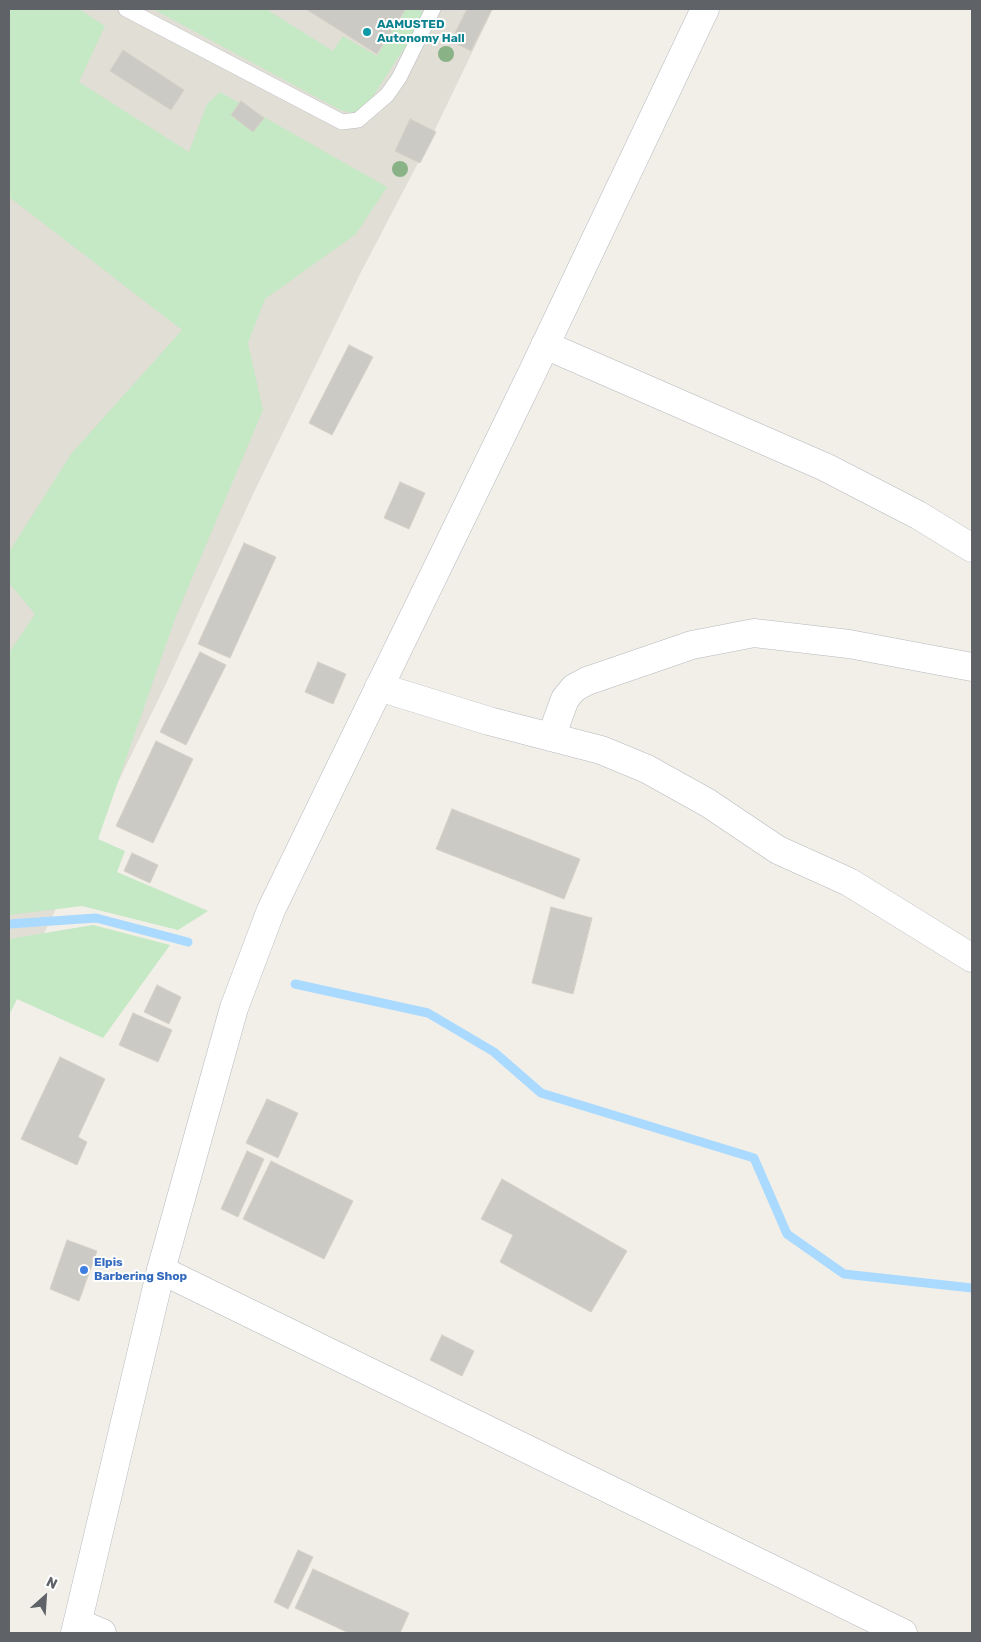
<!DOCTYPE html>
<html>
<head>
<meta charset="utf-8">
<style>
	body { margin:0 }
	#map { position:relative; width:981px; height:1642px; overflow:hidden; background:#f1efe8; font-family:Rubik,sans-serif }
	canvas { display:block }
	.frame { position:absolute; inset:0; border:10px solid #5f6368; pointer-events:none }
	.north { position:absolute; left:20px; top:1572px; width:50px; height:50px; -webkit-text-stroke:4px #fff; paint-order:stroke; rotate:26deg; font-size:14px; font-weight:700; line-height:20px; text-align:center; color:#5f6368 }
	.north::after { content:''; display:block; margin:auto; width:18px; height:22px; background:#5f6368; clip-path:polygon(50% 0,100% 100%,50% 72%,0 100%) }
</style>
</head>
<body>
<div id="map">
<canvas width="981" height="1642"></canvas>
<div class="frame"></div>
<div class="north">N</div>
</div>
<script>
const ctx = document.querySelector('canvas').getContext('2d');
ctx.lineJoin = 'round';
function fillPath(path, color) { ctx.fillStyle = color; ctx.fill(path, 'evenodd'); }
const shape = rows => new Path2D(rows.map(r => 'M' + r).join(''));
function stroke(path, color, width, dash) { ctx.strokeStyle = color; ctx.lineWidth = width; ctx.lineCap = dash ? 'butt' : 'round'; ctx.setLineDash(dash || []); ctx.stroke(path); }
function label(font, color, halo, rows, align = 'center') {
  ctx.font = font + ' Rubik,sans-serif'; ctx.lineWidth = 4; ctx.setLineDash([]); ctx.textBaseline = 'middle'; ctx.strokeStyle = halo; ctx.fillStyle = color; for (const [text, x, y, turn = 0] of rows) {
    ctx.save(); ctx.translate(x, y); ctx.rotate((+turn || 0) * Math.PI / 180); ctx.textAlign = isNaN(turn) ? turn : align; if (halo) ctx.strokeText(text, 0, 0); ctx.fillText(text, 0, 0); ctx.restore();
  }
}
fillPath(shape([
	[9,9,493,9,429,142,360,274,255,490,164,688,9,1005]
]), '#e1ded6');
fillPath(shape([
	[9,9,79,9,105,26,79,82,189,152,207,104,220,92,387,187,356,234,265,299,248,343,263,410,176,616,98,839,125,851,117,872,208,911,178,930,82,906,9,915,9,653,35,614,9,583,9,552,71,454,182,330,9,197],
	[153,9,266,9,333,51,343,36,377,56,406,9,419,9,422,12,422,21,368,104,362,111,352,113,340,110],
	[93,925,170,945,103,1038,17,999,9,1015,9,939]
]), '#c5e8c5');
stroke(shape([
	[9,924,96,918,188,942],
	[295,984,428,1013,494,1052,541,1093,754,1158,787,1234,844,1274,972,1288]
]), '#aadaff', 9);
const building = shape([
	[306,9,403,9,405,10,377,54,306,9],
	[467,9,492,9,471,51,451,41,467,9],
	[123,50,184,90,171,110,110,71,123,50],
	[241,101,264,118,253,132,231,115,241,101],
	[410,119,436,132,420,163,395,151,410,119],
	[349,345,373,357,332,435,309,423,349,345],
	[400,482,425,493,409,529,384,518,400,482],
	[244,543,276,557,230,658,198,644,244,543],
	[200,652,226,665,186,745,160,732,200,652],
	[318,662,346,674,333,704,305,692,318,662],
	[156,741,193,759,153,843,116,826,156,741],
	[452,809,580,859,564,899,436,849,452,809],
	[132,853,158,865,150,883,124,871,132,853],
	[551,907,592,918,573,994,532,983,551,907],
	[157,985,181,997,169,1024,144,1012,157,985],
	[133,1013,172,1030,158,1062,119,1045,133,1013],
	[60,1057,105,1079,78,1137,87,1142,77,1165,21,1139,60,1057],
	[267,1099,298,1113,278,1158,246,1143,267,1099],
	[247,1151,264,1159,238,1217,221,1209,247,1151],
	[271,1161,353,1201,324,1259,243,1219,271,1161],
	[502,1179,627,1251,591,1312,500,1262,513,1235,481,1219,502,1179],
	[67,1240,97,1251,79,1301,50,1289,67,1240],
	[442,1335,474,1351,462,1376,430,1360,442,1335],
	[298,1550,313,1557,288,1609,274,1602,298,1550],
	[313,1569,409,1613,400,1633,349,1633,295,1608,313,1569]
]);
fillPath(building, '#cccac5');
stroke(building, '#d6d1c6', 1);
const lane = shape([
	[126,9,342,122,358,120,387,95,399,78,433,9]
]);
const street = shape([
	[545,345,825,467,918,515,972,548],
	[379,687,489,721,601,750,647,769,708,803,778,850,849,882,972,958],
	[551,737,565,699,574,688,587,681,692,645,754,633,849,644,972,667],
	[161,1270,903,1633],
	[78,1623,102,1633]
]);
const secondary = shape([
	[75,1633,161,1270,234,1008,271,910,532,373,705,9]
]);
stroke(lane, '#b5b8bc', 16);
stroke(street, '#b5b8bc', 29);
stroke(secondary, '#b6babf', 29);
stroke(lane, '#fff', 15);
stroke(street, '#fff', 28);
stroke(secondary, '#fff', 28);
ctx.fillStyle = '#89b387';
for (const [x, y] of [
	[446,54],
	[400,169]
]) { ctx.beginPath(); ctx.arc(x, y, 8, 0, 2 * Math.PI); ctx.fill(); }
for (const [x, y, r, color] of [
	[367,32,5,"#0f9aa8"],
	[84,1270,5,"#3f7fe0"]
]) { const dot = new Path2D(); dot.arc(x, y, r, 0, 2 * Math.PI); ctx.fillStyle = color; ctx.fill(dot); stroke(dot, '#fff', 2); }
label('bold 12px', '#0d838f', '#fff', [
	["AAMUSTED",377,25],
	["Autonomy Hall",377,39]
], 'left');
label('bold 12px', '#366cbe', '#fff', [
	["Elpis",94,1263],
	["Barbering Shop",94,1277]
], 'left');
</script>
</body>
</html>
